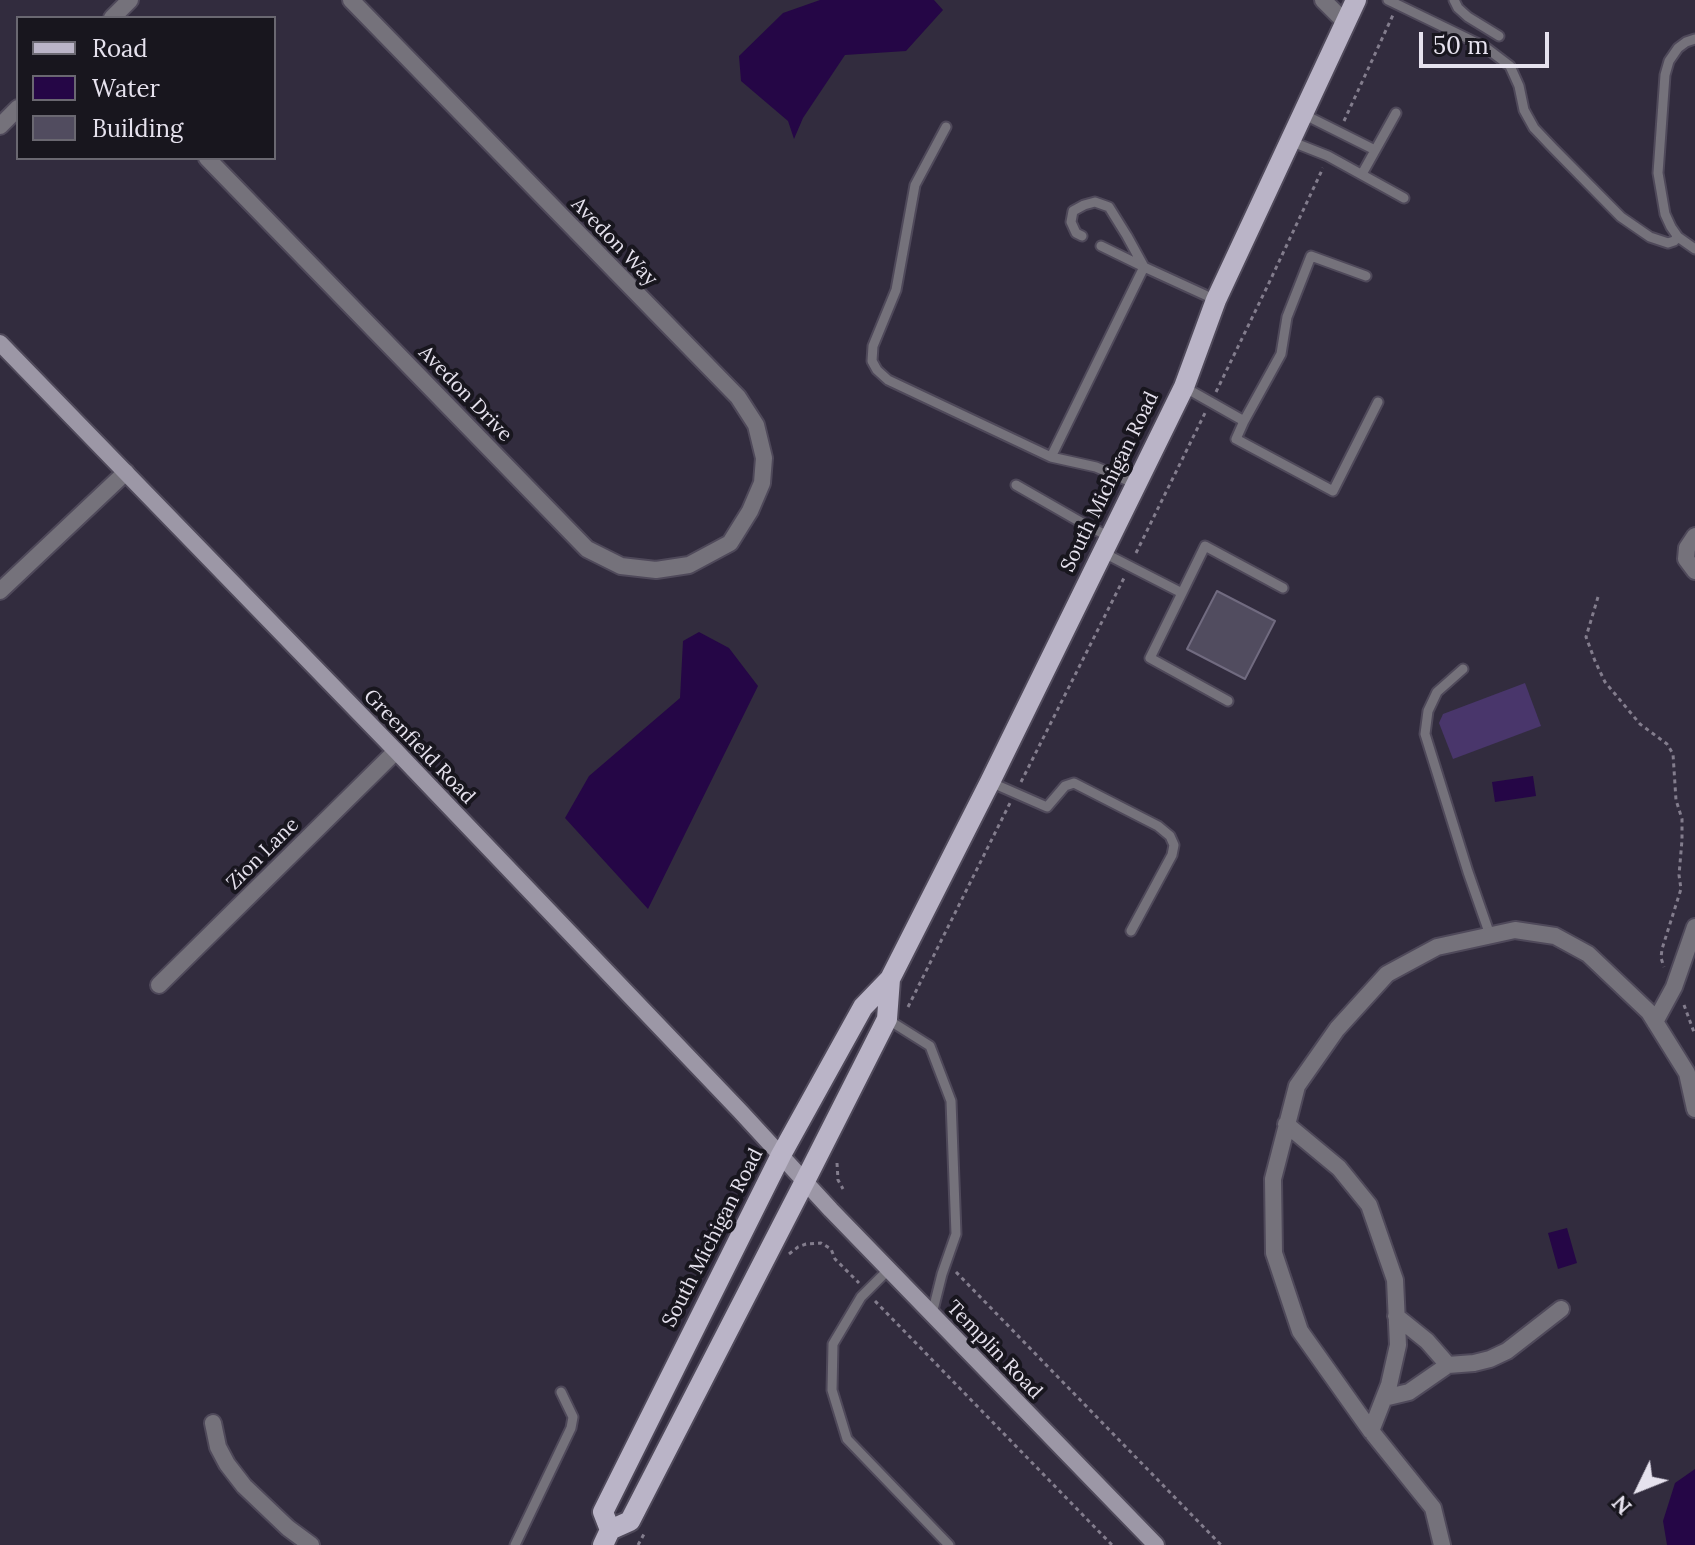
<!DOCTYPE html>
<html>
<head>
<meta charset="utf-8">
<style>
	body { margin:0 }
	#map { position:relative; width:1695px; height:1545px; overflow:hidden; background:#322c3e; font-family:Lora,serif }
	canvas { display:block }
	.legend { position:absolute; left:16px; top:16px; width:260px; height:144px; box-sizing:border-box; background:#18161e; border:2px solid #6a6871; margin:0; padding:10px 14px; list-style:none; font-size:24px; color:#e6e2ee }
	.legend li { display:flex; align-items:center; gap:16px; height:40px }
	.legend b { width:40px; border:2px solid #6a6871 }
	.north { position:absolute; left:1599px; top:1449px; width:80px; height:80px; -webkit-text-stroke:6px #18161e; paint-order:stroke; rotate:227deg; font-size:22px; font-weight:700; line-height:32px; text-align:center; color:#e6e2ee }
	.north::after { content:''; display:block; margin:auto; width:28px; height:36px; background:#e6e2ee; clip-path:polygon(50% 0,100% 100%,50% 72%,0 100%) }
	.scale { position:absolute; left:1419px; top:32px; width:130px; height:36px; box-sizing:border-box; border:4px solid #e6e2ee; border-top:0; padding-left:10px; font-size:24px; line-height:28px; white-space:nowrap; color:#e6e2ee; -webkit-text-stroke:6px #18161e; paint-order:stroke }
</style>
</head>
<body>
<div id="map">
<canvas width="1695" height="1545"></canvas>
<ul class="legend">
<li><b style="height:10px;background:#bab4c7"></b>Road</li>
<li><b style="height:22px;background:#250646"></b>Water</li>
<li><b style="height:22px;background:#514c5f"></b>Building</li>
</ul>
<div class="north">N</div>
<div class="scale">50 m</div>
</div>
<script>
const ctx = document.querySelector('canvas').getContext('2d');
ctx.lineJoin = 'round';
function fillPath(path, color) { ctx.fillStyle = color; ctx.fill(path, 'evenodd'); }
const shape = rows => new Path2D(rows.map(r => 'M' + r).join(''));
function stroke(path, color, width, dash) { ctx.strokeStyle = color; ctx.lineWidth = width; ctx.lineCap = dash ? 'butt' : 'round'; ctx.setLineDash(dash || []); ctx.stroke(path); }
function label(font, color, halo, rows, align = 'center') {
  ctx.font = font + ' Lora,serif'; ctx.lineWidth = 8; ctx.setLineDash([]); ctx.textBaseline = 'middle'; ctx.strokeStyle = halo; ctx.fillStyle = color; for (const [text, x, y, turn = 0] of rows) {
    ctx.save(); ctx.translate(x, y); ctx.rotate((+turn || 0) * Math.PI / 180); ctx.textAlign = isNaN(turn) ? turn : align; if (halo) ctx.strokeText(text, 0, 0); ctx.fillText(text, 0, 0); ctx.restore();
  }
}
fillPath(shape([
	[1525,683,1541,726,1453,759,1439,723,1443,714]
]), '#49366b');
fillPath(shape([
	[820,0,934,0,943,10,906,51,845,55,803,118,794,139,788,121,741,81,739,56,783,13],
	[699,632,729,648,758,686,648,909,565,818,589,776,680,698,683,641],
	[1533,776,1536,796,1495,802,1492,782],
	[1567,1228,1577,1263,1558,1269,1548,1233],
	[1695,1469,1695,1545,1667,1545,1663,1521,1675,1483]
]), '#250646');
const building = shape([
	[1217,591,1275,621,1245,679,1187,649,1217,591]
]);
fillPath(building, '#514c5f');
stroke(building, '#716b80', 2);
const lane = shape([
	[1388,0,1485,47,1510,66,1519,86,1524,110,1534,128,1553,148,1621,217,1650,237,1668,243,1674,241,1678,237],
	[1454,0,1458,8,1468,17,1499,36],
	[1695,39,1686,42,1678,48,1669,61,1665,75,1658,173,1665,214,1671,227,1678,237,1695,249],
	[1303,114,1375,150],
	[946,127,915,185,896,290,873,346,872,361,877,370,888,380,1051,457,1096,467,1136,484],
	[1290,141,1328,156,1404,198],
	[1362,174,1396,113],
	[1082,236,1076,233,1071,222,1073,211,1084,205,1095,202,1109,207,1127,236,1144,267],
	[1101,246,1144,267],
	[1184,387,1244,421,1236,439,1333,491,1378,402],
	[1244,421,1281,354,1287,317,1311,256,1366,276],
	[1051,457,1144,267,1216,300],
	[1016,485,1084,524,1110,537],
	[1102,552,1182,593,1205,546,1283,588],
	[1182,593,1150,658,1228,701],
	[1463,669,1437,692,1428,711,1425,734,1468,872,1490,935],
	[990,782,1047,807,1065,786,1074,783,1158,826,1170,836,1174,845,1172,855,1131,931],
	[887,1019,930,1046,951,1101,956,1234,942,1274,932,1314],
	[888,1270,861,1297,833,1344,832,1390,847,1439,949,1545],
	[515,1545,571,1428,573,1417,561,1392]
]);
const street = shape([
	[1323,0,1346,23],
	[112,18,130,0],
	[0,126,18,108],
	[207,158,587,549,621,566,656,570,689,565,730,543,750,511,762,483,764,458,756,425,738,397,351,0],
	[1695,536,1687,548,1686,559,1695,571],
	[0,591,126,472],
	[159,985,396,751],
	[1655,1022,1674,987,1695,927],
	[1286,1124,1339,1168,1369,1205,1395,1280,1398,1345,1389,1385,1371,1431],
	[1396,1316,1427,1341,1448,1365],
	[1384,1398,1409,1392,1448,1365,1474,1363,1490,1359,1507,1351,1561,1309],
	[213,1423,218,1447,227,1464,244,1486,288,1528,311,1545],
	[1442,1545,1433,1508,1371,1431,1300,1331,1274,1253,1273,1179,1297,1086,1337,1029,1387,974,1437,947,1515,930,1555,936,1588,954,1649,1012,1687,1073,1695,1109]
]);
const secondary = shape([
	[0,343,396,751,740,1111,831,1210,1156,1545]
]);
const primary = shape([
	[610,1530,603,1512,781,1155,863,1007,890,979,990,782,1184,387,1216,300,1356,0],
	[603,1545,610,1530,630,1521,805,1181,887,1019,890,979]
]);
stroke(lane, '#4f495a', 13);
stroke(street, '#4f495a', 20);
stroke(secondary, '#4f495a', 20);
stroke(primary, '#4f495a', 24);
stroke(shape([
	[1344,121,1393,15],
	[1216,392,1268,285,1323,168],
	[1136,553,1205,413],
	[1598,597,1586,637,1595,661,1605,682,1640,724,1667,744,1673,754,1676,800,1682,819,1682,840,1679,875,1681,889,1662,949,1661,958,1664,967],
	[1021,782,1124,578],
	[1684,1005,1695,1035],
	[908,1007,1010,803],
	[837,1163,838,1180,843,1189],
	[789,1254,798,1247,806,1244,821,1243,831,1249,835,1259,859,1283],
	[956,1272,1221,1545],
	[875,1301,1112,1545],
	[638,1545,644,1534]
]), '#837d8d', 3, [4, 4]);
stroke(lane, '#75727b', 9);
stroke(street, '#75727b', 16);
stroke(secondary, '#9c97a6', 16);
stroke(primary, '#bab4c7', 20);
label('20px', '#e6e2ee', '#18161e', [
	["Avedon Way",614,242,46],
	["Avedon Drive",465,394,46],
	["South Michigan Road",1110,482,-64],
	["Greenfield Road",419,747,46],
	["Zion Lane",263,854,-45],
	["South Michigan Road",713,1238,-63],
	["Templin Road",994,1350,46]
]);
</script>
</body>
</html>
